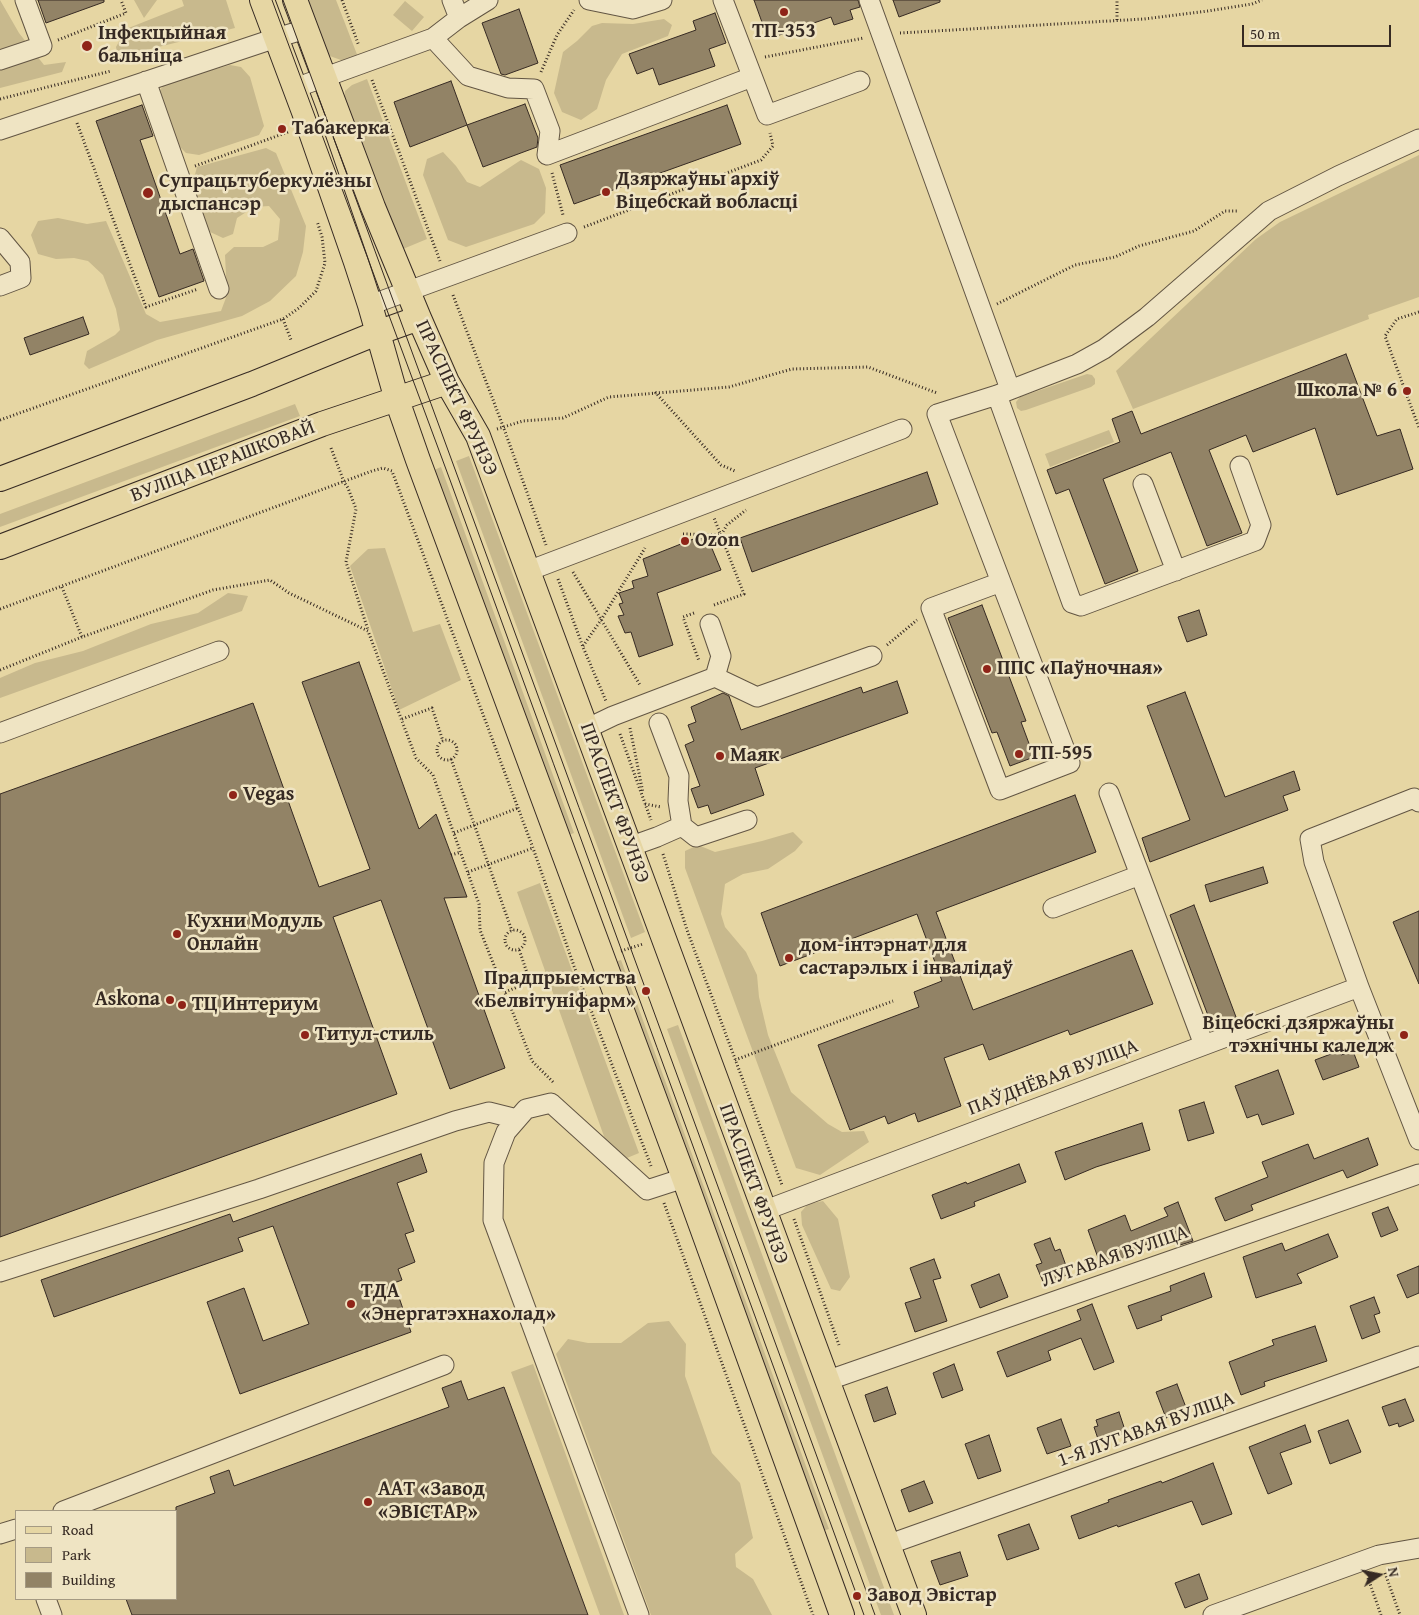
<!DOCTYPE html>
<html>
<head>
<meta charset="utf-8">
<style>
	body { margin:0 }
	#map { position:relative; width:1419px; height:1615px; overflow:hidden; background:#e6d6a3; font-family:"Gentium Book Plus",serif }
	canvas { display:block }
	.legend { position:absolute; left:15px; top:1510px; width:162px; height:90px; box-sizing:border-box; background:#efe4c3; border:1px solid #a59a83; margin:0; padding:6px 9px; list-style:none; font-size:15px; color:#362a23 }
	.legend li { display:flex; align-items:center; gap:10px; height:25px }
	.legend b { width:25px; border:1px solid #a59a83 }
	.north { position:absolute; left:1354px; top:1550px; width:50px; height:50px; -webkit-text-stroke:4px #efe4c3; paint-order:stroke; rotate:79deg; font-size:14px; font-weight:700; line-height:20px; text-align:center; color:#362a23 }
	.north::after { content:''; display:block; margin:auto; width:18px; height:22px; background:#362a23; clip-path:polygon(50% 0,100% 100%,50% 72%,0 100%) }
	.scale { position:absolute; left:1242px; top:25px; width:149px; height:22px; box-sizing:border-box; border:2px solid #362a23; border-top:0; padding-left:6px; font-size:15px; line-height:18px; white-space:nowrap; color:#362a23; -webkit-text-stroke:4px #efe4c3; paint-order:stroke }
</style>
</head>
<body>
<div id="map">
<canvas width="1419" height="1615"></canvas>
<ul class="legend">
<li><b style="height:6px;background:#e6d6a3"></b>Road</li>
<li><b style="height:14px;background:#c8b98d"></b>Park</li>
<li><b style="height:14px;background:#928366"></b>Building</li>
</ul>
<div class="north">N</div>
<div class="scale">50 m</div>
</div>
<script>
const ctx = document.querySelector('canvas').getContext('2d');
ctx.lineJoin = 'round';
function fillPath(path, color) { ctx.fillStyle = color; ctx.fill(path, 'evenodd'); }
const shape = rows => new Path2D(rows.map(r => 'M' + r).join(''));
function stroke(path, color, width, dash) { ctx.strokeStyle = color; ctx.lineWidth = width; ctx.lineCap = dash ? 'butt' : 'round'; ctx.setLineDash(dash || []); ctx.stroke(path); }
function label(font, color, halo, rows, align = 'center') {
  ctx.font = font + ' "Gentium Book Plus",serif'; ctx.lineWidth = 5; ctx.setLineDash([]); ctx.textBaseline = 'middle'; ctx.strokeStyle = halo; ctx.fillStyle = color; for (const [text, x, y, turn = 0] of rows) {
    ctx.save(); ctx.translate(x, y); ctx.rotate((+turn || 0) * Math.PI / 180); ctx.textAlign = isNaN(turn) ? turn : align; if (halo) ctx.strokeText(text, 0, 0); ctx.fillText(text, 0, 0); ctx.restore();
  }
}
fillPath(shape([
	[0,0,19,33,44,65,66,62,62,72,0,88],
	[134,0,157,0,144,18],
	[182,0,226,0,235,28,118,57,116,47,126,29,184,6],
	[306,0,336,0,358,57,349,60,341,60,327,55],
	[405,1,424,17,412,31,393,15],
	[664,19,672,25,668,36,622,54,606,80,597,109,581,120,562,112,554,93,563,52,577,41,592,26,602,23,633,24],
	[230,65,241,67,250,77,264,126,259,135,199,155,186,153,175,142,157,101,159,91,166,83],
	[367,79,427,239,403,249,394,235,344,102,345,91,352,85],
	[266,148,276,153,306,226,303,252,296,276,270,301,242,316,157,340,89,369,84,364,87,351,115,335,120,330,116,309,103,275,88,261,74,258,56,259,38,254,31,235,38,221,58,218,87,224,106,221,146,314,160,322,221,311,227,295,225,255,234,247,263,247,278,240,280,219,269,206,254,207,237,218,233,234,223,238,208,231,193,182,197,167],
	[443,152,456,166,467,182,480,187,521,160,539,169,546,188,545,213,534,224,466,247,448,240,423,175,427,159],
	[1419,155,1419,297,1368,315,1369,319,1133,409,1116,371,1256,239,1280,222],
	[1087,374,1092,375,1095,379,1095,384,1091,387,1026,410,1021,411,1017,408,1016,402,1020,397],
	[295,404,300,416,0,527,0,514],
	[1109,430,1114,442,1050,467,1045,454],
	[469,456,645,932,631,938,456,461],
	[441,467,574,833,566,836,432,471],
	[385,548,413,632,440,624,461,680,399,710,350,566,368,549],
	[228,593,248,596,242,611,0,698,0,678,35,663,83,651,151,624,198,613],
	[793,832,803,842,795,851,768,869,743,874,725,884,721,914,725,927,746,952,757,975,759,997,768,1035,791,1092,828,1124,842,1132,864,1131,869,1142,820,1175,796,1168,685,868,685,851,698,845,715,852,762,841],
	[540,883,639,1153,627,1158,606,1142,517,892],
	[621,960,829,1529,819,1532,611,963],
	[678,1025,894,1615,881,1615,667,1029],
	[823,1201,838,1219,850,1277,840,1291,831,1289,802,1225,801,1212,808,1204],
	[669,1321,686,1344,685,1376,712,1453,740,1483,753,1538,735,1554,736,1567,753,1579,772,1615,651,1615,556,1354,568,1339,588,1343,621,1343,648,1323],
	[533,1364,624,1615,600,1615,511,1372]
]), '#c8b98d');
const building = shape([
	[38,0,104,0,104,2,46,23,38,0],
	[754,0,858,0,860,7,850,10,853,19,834,25,831,17,768,39,754,0],
	[893,0,940,0,940,2,899,17,893,0],
	[519,9,538,63,505,75,501,74,482,23,519,9],
	[715,13,726,43,709,49,715,66,659,85,653,68,637,74,629,54,696,30,693,21,715,13],
	[451,81,467,125,410,147,394,102,451,81],
	[525,104,538,138,537,147,483,167,467,125,525,104],
	[142,105,153,136,140,140,180,254,193,249,204,281,159,297,96,121,142,105],
	[727,105,741,144,574,204,560,165,727,105],
	[83,317,89,334,30,355,24,338,83,317],
	[1346,354,1377,436,1400,429,1413,469,1337,495,1315,428,1253,452,1246,435,1209,450,1242,533,1207,546,1171,452,1103,479,1138,571,1105,584,1069,489,1056,494,1047,470,1120,442,1112,419,1132,411,1141,434,1346,354],
	[927,472,938,504,752,572,740,538,927,472],
	[696,538,708,539,721,570,657,593,673,645,639,657,631,632,625,633,618,616,624,615,619,604,623,603,619,593,634,588,632,581,648,576,643,559,696,538],
	[982,605,1026,721,1021,722,1034,757,1010,766,997,732,992,733,948,618,982,605],
	[1199,610,1207,635,1187,642,1178,617,1199,610],
	[359,662,419,829,436,814,467,897,444,898,505,1068,450,1089,381,900,333,917,397,1094,0,1237,0,794,253,703,319,887,370,869,302,682,359,662],
	[897,681,908,713,755,768,764,795,711,814,708,805,698,808,691,789,700,786,685,745,694,741,688,725,696,722,691,707,723,693,729,696,741,730,861,687,863,693,897,681],
	[1185,692,1225,797,1294,771,1300,790,1283,796,1288,810,1150,862,1142,838,1190,820,1147,706,1185,692],
	[1075,795,1096,852,936,912,973,1010,1132,950,1153,1004,1070,1035,1068,1030,989,1060,983,1044,944,1058,961,1106,918,1122,915,1113,888,1124,885,1116,850,1130,818,1045,919,1007,914,992,942,981,917,914,780,966,761,913,1075,795],
	[1263,867,1268,883,1210,902,1205,885,1263,867],
	[1194,905,1236,1017,1212,1026,1170,915,1194,905],
	[1419,911,1419,984,1393,922,1419,911],
	[1339,1051,1341,1055,1353,1051,1359,1067,1323,1080,1315,1060,1339,1051],
	[1278,1070,1294,1114,1262,1125,1258,1114,1247,1118,1235,1086,1278,1070],
	[1204,1102,1214,1133,1188,1141,1179,1110,1204,1102],
	[1142,1123,1150,1150,1096,1167,1065,1180,1055,1152,1142,1123],
	[1368,1138,1378,1165,1347,1178,1343,1170,1251,1205,1253,1210,1225,1221,1215,1198,1268,1177,1262,1162,1308,1144,1314,1159,1368,1138],
	[421,1154,427,1172,397,1183,414,1231,405,1234,415,1262,398,1269,402,1280,394,1283,411,1332,240,1394,207,1302,244,1288,263,1341,309,1324,273,1226,238,1238,243,1251,54,1317,41,1280,230,1214,233,1222,421,1154],
	[1019,1164,1026,1182,974,1202,975,1206,941,1219,932,1195,966,1182,967,1184,1019,1164],
	[1178,1202,1193,1241,1180,1245,1175,1233,1137,1248,1139,1252,1101,1266,1088,1230,1125,1215,1131,1231,1168,1216,1164,1208,1178,1202],
	[1388,1207,1398,1230,1381,1237,1372,1213,1388,1207],
	[1328,1234,1338,1257,1297,1274,1302,1283,1256,1298,1243,1257,1282,1243,1285,1251,1328,1234],
	[1050,1238,1055,1251,1060,1249,1069,1274,1044,1284,1036,1265,1042,1263,1034,1244,1050,1238],
	[934,1259,941,1278,933,1280,947,1321,915,1332,905,1303,921,1298,910,1268,934,1259],
	[1419,1266,1419,1293,1407,1298,1397,1275,1419,1266],
	[1204,1273,1212,1297,1161,1316,1162,1320,1137,1329,1128,1306,1171,1291,1170,1286,1204,1273],
	[999,1274,1008,1297,980,1308,971,1285,999,1274],
	[1374,1297,1380,1313,1374,1315,1380,1332,1362,1339,1350,1306,1374,1297],
	[1092,1304,1114,1362,1094,1370,1081,1338,1048,1351,1051,1360,1007,1377,997,1352,1081,1320,1077,1310,1092,1304],
	[1315,1326,1327,1361,1264,1382,1265,1386,1241,1395,1229,1362,1274,1345,1272,1340,1315,1326],
	[954,1364,963,1390,942,1398,933,1373,954,1364],
	[461,1381,468,1400,504,1387,588,1615,132,1615,126,1599,176,1599,176,1507,215,1493,210,1477,229,1470,234,1486,449,1407,442,1388,461,1381],
	[1177,1384,1187,1410,1166,1418,1156,1392,1177,1384],
	[887,1387,896,1414,874,1422,865,1395,887,1387],
	[1405,1399,1414,1421,1399,1427,1398,1423,1389,1426,1382,1407,1405,1399],
	[1119,1412,1126,1433,1099,1442,1094,1427,1098,1426,1096,1420,1119,1412],
	[1061,1419,1071,1446,1047,1454,1037,1428,1061,1419],
	[1348,1420,1361,1452,1330,1464,1318,1431,1348,1420],
	[1305,1425,1311,1442,1280,1453,1292,1484,1268,1494,1249,1447,1305,1425],
	[989,1435,1001,1471,978,1479,965,1444,989,1435],
	[1213,1463,1232,1514,1202,1525,1192,1501,1118,1527,1117,1525,1079,1539,1071,1516,1109,1502,1108,1500,1161,1481,1162,1483,1213,1463],
	[924,1481,933,1503,909,1512,901,1490,924,1481],
	[1029,1524,1039,1549,1007,1560,998,1535,1029,1524],
	[960,1552,968,1576,940,1585,931,1561,960,1552],
	[1199,1574,1208,1599,1185,1608,1175,1583,1199,1574]
]);
fillPath(building, '#928366');
stroke(building, '#362a23', 1);
const minor = shape([
	[452,0,459,18],
	[589,0,633,9,662,0],
	[723,0,767,115,860,81],
	[869,0,1010,389],
	[433,38,468,76,508,88,534,89,550,131,547,155,752,77],
	[0,60,42,46,25,0],
	[146,81,219,289],
	[295,88,433,38,459,18,488,0],
	[0,130,276,38,306,29],
	[0,238,20,262,21,278,0,286],
	[370,305,567,233],
	[997,395,1072,603,1081,606,1255,541,1261,525,1240,466],
	[1143,484,1176,571],
	[528,571,902,429],
	[1001,582,1070,763,1000,790,931,608,1001,582,937,414,997,395,1077,364,1104,349,1147,317,1269,211,1338,176,1419,139],
	[715,677,757,697,872,656],
	[659,723,679,776,678,801,682,826],
	[586,729,613,716,715,677,721,656,710,624],
	[0,733,219,651],
	[1109,793,1140,875],
	[1419,802,1414,798,1310,839,1314,862,1359,987,1419,1140],
	[629,847,657,837,682,826,696,837,747,820],
	[1053,908,1140,875,1204,1045],
	[763,1211,1359,987],
	[0,1272,259,1189,455,1121,489,1112,517,1119],
	[826,1381,1419,1174],
	[63,1511,444,1365],
	[0,1534,16,1529],
	[887,1545,1419,1356],
	[46,1599,52,1615],
	[639,1615,493,1220,494,1163,506,1132,526,1109,551,1103,647,1190,684,1178],
	[1213,1615,1379,1555,1419,1548]
]);
const major = shape([
	[262,0,304,112,356,262,370,305,397,400,418,460,684,1178,842,1615],
	[295,0,373,207,419,318,447,382,478,436,914,1615],
	[0,479,252,384,377,333,419,318],
	[0,547,322,424,447,382]
]);
stroke(minor, '#625543', 21);
stroke(major, '#362a23', 26);
stroke(shape([
	[342,0,359,46],
	[1117,20,1117,0],
	[900,33,1144,19,1208,11,1252,4,1262,0],
	[58,40,126,13,121,0],
	[765,57,864,38],
	[541,72,557,35,574,10],
	[372,80,440,261],
	[0,99,111,71],
	[77,123,146,307,198,289],
	[195,166,288,132],
	[552,173,563,215],
	[584,227,761,160,773,146,770,133],
	[453,295,503,426,546,545],
	[997,304,1075,265,1115,257,1139,246,1194,231,1225,211,1238,211],
	[1419,312,1397,319,1385,336,1419,428],
	[283,319,291,340],
	[655,392,721,465,735,471],
	[0,420,283,319,299,308,316,291,325,263,322,237,317,221],
	[497,429,523,421,563,418,609,397,729,387,792,369,868,367,937,393],
	[331,448,344,482,348,488,356,509,346,562,368,630],
	[683,534,721,535,727,525,746,510],
	[573,572,640,685],
	[558,579,583,647,606,701],
	[62,587,82,637,213,590,270,580,289,593,368,631,416,758,433,775,479,904,480,930,532,1061,554,1083],
	[714,605,744,594,714,518],
	[0,609,372,471,383,468,392,471,533,848,574,966,651,1166],
	[694,613,683,617,699,661],
	[887,645,917,620],
	[583,646,601,620,645,548],
	[0,670,82,637],
	[402,719,432,708,443,741],
	[630,728,643,793],
	[620,734,651,820],
	'437 750a10 10 0 1 1 20 0a10 10 0 1 1-20 0Z',
	[451,759,512,931],
	[645,804,661,807],
	[454,833,518,808],
	[663,854,687,930,782,1185],
	[451,855,461,852],
	[468,872,533,848],
	'505 940a10 10 0 1 1 20 0a10 10 0 1 1-20 0Z',
	[621,951,643,944],
	[505,992,530,982,519,949],
	[735,1060,893,1001],
	[664,1203,813,1615],
	[794,1219,839,1345],
	[1385,1573,1400,1615],
	[1368,1578,1381,1615]
]), '#362a23', 3, [1, 2.5]);
stroke(minor, '#efe4c3', 19);
stroke(major, '#e6d6a3', 24);
stroke(shape([
	[272,0,450,480,864,1615],
	[283,0,875,1615]
]), '#362a23', 1);
for (const [x, y, r, color] of [
	[784,12,5,"#8f2418"],
	[87,46,6,"#8f2418"],
	[282,129,5,"#8f2418"],
	[606,192,5,"#8f2418"],
	[148,193,6,"#8f2418"],
	[1407,391,5,"#8f2418"],
	[685,541,5,"#8f2418"],
	[987,669,5,"#8f2418"],
	[1019,754,5,"#8f2418"],
	[720,756,5,"#8f2418"],
	[233,795,5,"#8f2418"],
	[177,934,5,"#8f2418"],
	[789,958,5,"#8f2418"],
	[646,991,5,"#8f2418"],
	[170,1000,5,"#8f2418"],
	[182,1005,5,"#8f2418"],
	[305,1035,5,"#8f2418"],
	[1404,1035,5,"#8f2418"],
	[351,1304,5,"#8f2418"],
	[368,1502,5,"#8f2418"],
	[857,1596,5,"#8f2418"]
]) { const dot = new Path2D(); dot.arc(x, y, r, 0, 2 * Math.PI); ctx.fillStyle = color; ctx.fill(dot); stroke(dot, '#efe4c3', 2); }
label('bold 20px', '#362a23', '#efe4c3', [
	["ТП-353",784,32,"center"],
	["Інфекцыйная",98,34],
	["бальніца",98,57],
	["Табакерка",292,129],
	["Дзяржаўны архіў",616,180],
	["Віцебскай вобласці",616,203],
	["Супрацьтуберкулёзны",159,182],
	["дыспансэр",159,205],
	["Школа № 6",1397,391,"right"],
	["Ozon",695,541],
	["ППС «Паўночная»",997,669],
	["ТП-595",1029,754],
	["Маяк",730,756],
	["Vegas",243,795],
	["Кухни Модуль",187,922],
	["Онлайн",187,945],
	["дом-інтэрнат для",799,946],
	["састарэлых і інвалідаў",799,969],
	["Прадпрыемства",636,979,"right"],
	["«Белвітуніфарм»",636,1002,"right"],
	["Askona",160,1000,"right"],
	["ТЦ Интериум",192,1005],
	["Віцебскі дзяржаўны",1394,1024,"right"],
	["тэхнічны каледж",1394,1047,"right"],
	["Титул-cтиль",315,1035],
	["ТДА",361,1292],
	["«Энергатэхнахолад»",361,1315],
	["ААТ «Завод",378,1490],
	["«ЭВІСТАР»",378,1513],
	["Завод Эвістар",867,1596]
], 'left');
label('20px', '#362a23', '#efe4c3', [
	["ПРАСПЕКТ ФРУНЗЭ",456,398,65],
	["ВУЛІЦА ЦЕРАШКОВАЙ",223,462,-21],
	["ПРАСПЕКТ ФРУНЗЭ",614,803,70],
	["ПАЎДНЁВАЯ ВУЛІЦА",1053,1078,-21],
	["ПРАСПЕКТ ФРУНЗЭ",753,1184,70],
	["ЛУГАВАЯ ВУЛІЦА",1115,1257,-19],
	["1-Я ЛУГАВАЯ ВУЛІЦА",1146,1430,-20]
]);
</script>
</body>
</html>
